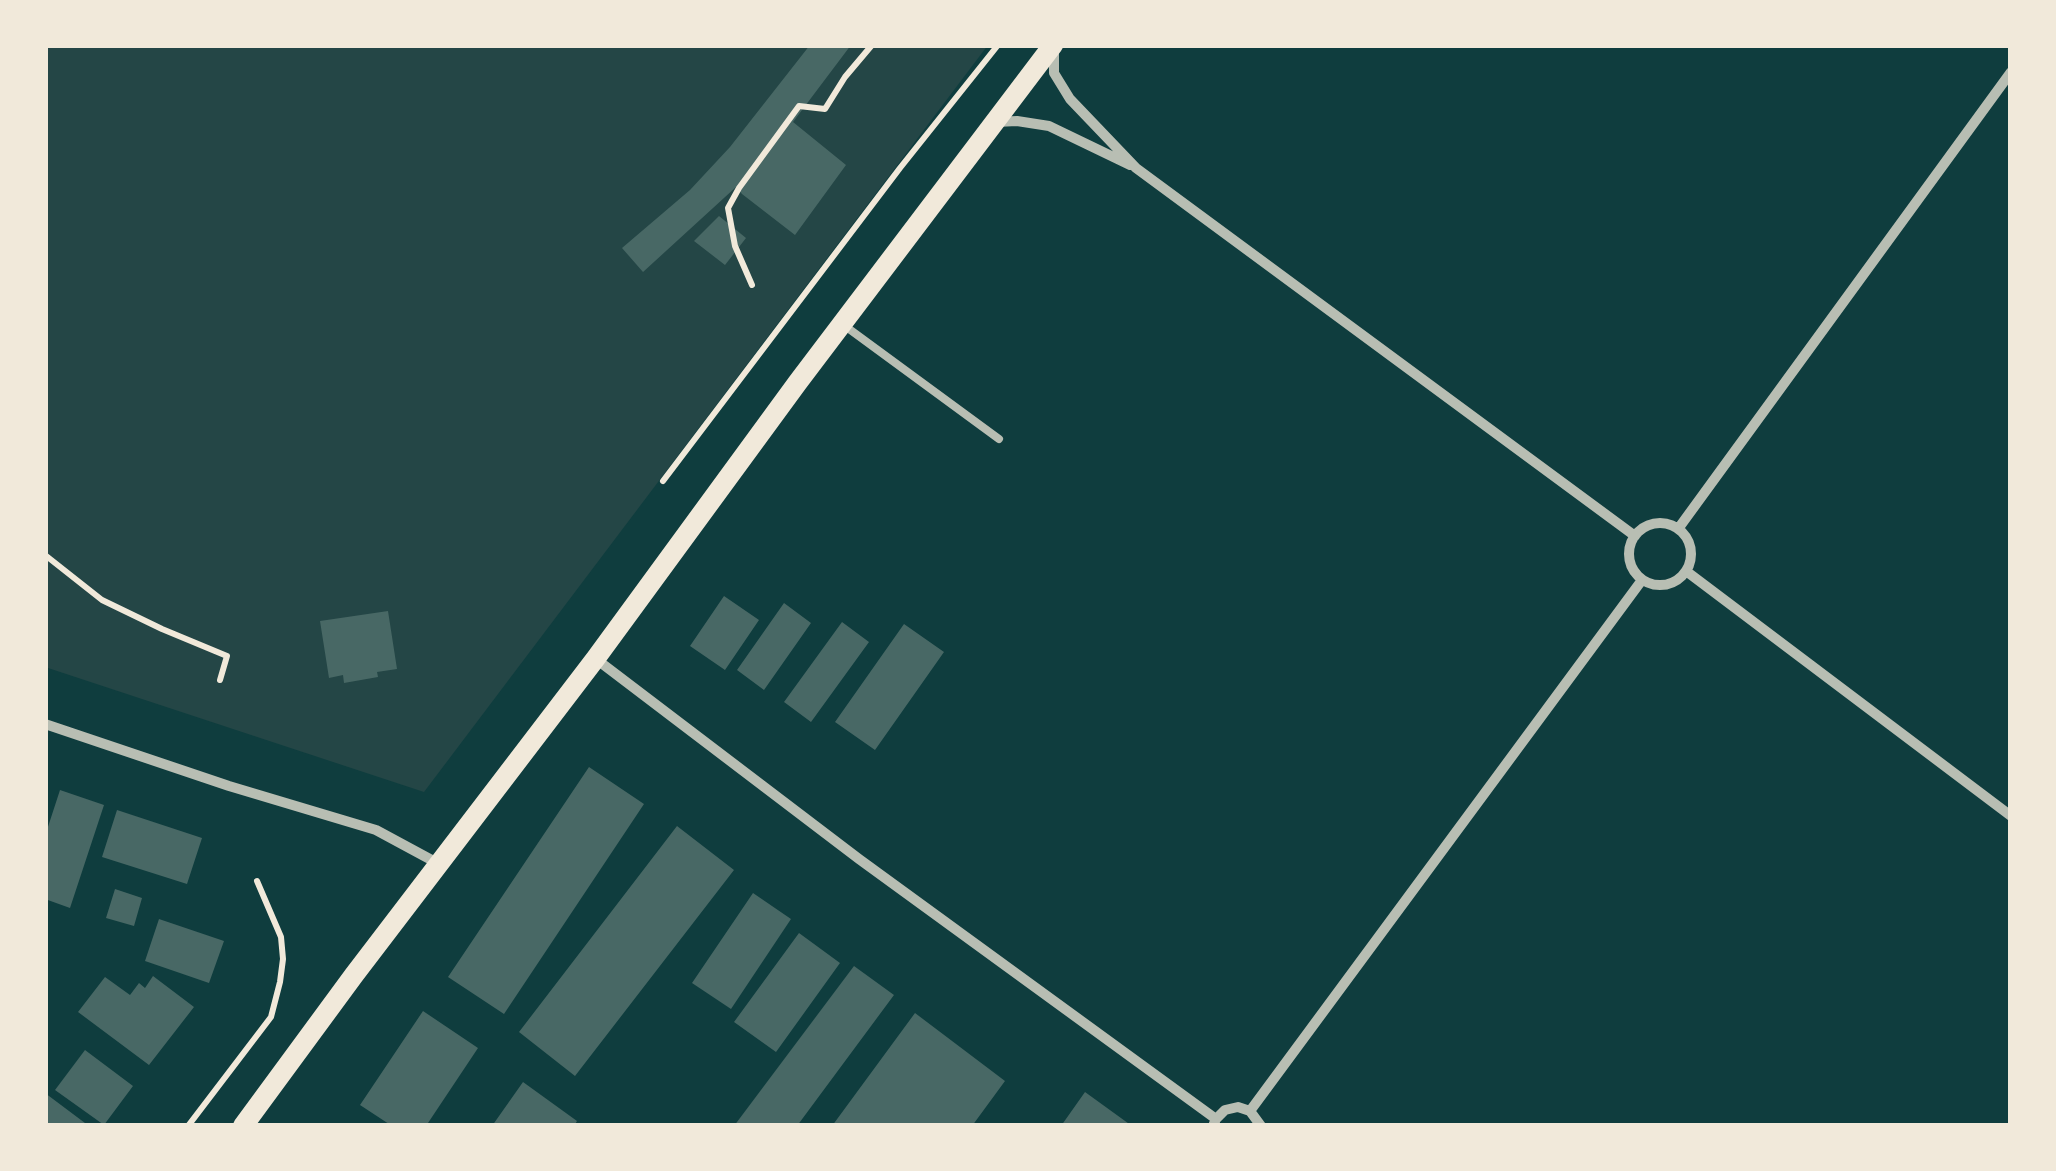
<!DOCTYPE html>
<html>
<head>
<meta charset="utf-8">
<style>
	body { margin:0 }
	#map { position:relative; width:2056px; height:1171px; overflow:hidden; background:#0f3d3e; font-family:Inter,sans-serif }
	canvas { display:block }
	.frame { position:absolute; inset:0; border:48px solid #f1e9da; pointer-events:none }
</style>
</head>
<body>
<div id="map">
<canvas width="2056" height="1171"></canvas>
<div class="frame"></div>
</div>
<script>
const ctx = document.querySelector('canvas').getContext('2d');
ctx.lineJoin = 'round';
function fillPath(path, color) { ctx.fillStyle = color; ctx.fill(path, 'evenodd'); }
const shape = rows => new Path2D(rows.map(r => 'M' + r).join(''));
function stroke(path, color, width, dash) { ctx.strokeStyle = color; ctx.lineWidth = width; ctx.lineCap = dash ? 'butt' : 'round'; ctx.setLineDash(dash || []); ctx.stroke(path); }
fillPath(shape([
	[45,45,988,45,424,792,45,667]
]), '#244646');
fillPath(shape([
	[810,45,851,45,793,122,846,165,795,235,742,194,736,187,643,272,622,248,690,190,730,147],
	[719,216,746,238,725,265,694,241],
	[724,596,759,620,725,670,690,646],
	[784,603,811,623,764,690,737,670],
	[388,611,397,669,377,672,378,677,344,683,343,675,329,678,320,621],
	[842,622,869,642,811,722,784,702],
	[904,624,944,652,875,750,835,722],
	[589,767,644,804,504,1014,448,977],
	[60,790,104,805,70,908,45,899,45,836],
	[117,810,202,838,187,884,102,857],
	[677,826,734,870,575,1076,519,1032],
	[115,889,142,898,134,926,106,918],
	[753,893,791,919,731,1009,692,983],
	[159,919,224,941,209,983,145,961],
	[799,933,840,963,776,1052,734,1022],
	[854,966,894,995,797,1126,734,1126],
	[153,976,194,1007,149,1065,78,1012,105,977,130,995,139,983,145,988],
	[423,1011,478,1048,426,1126,392,1126,360,1105],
	[915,1013,1005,1081,972,1126,832,1126],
	[85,1050,133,1086,104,1125,55,1090],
	[523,1082,577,1121,574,1126,492,1126],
	[1085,1092,1132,1126,1061,1126],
	[45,1093,89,1126,45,1126]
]), '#486865');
stroke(shape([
	[752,285,735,246,728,208,739,188,799,106,825,109,845,77,872,45],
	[663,481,900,168,998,45],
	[45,555,102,600,162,629,227,656,220,680],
	[188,1126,271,1017,280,982,283,959,281,937,257,881]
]), '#f1e9da', 6);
stroke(shape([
	[845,326,999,439]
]), '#b8beb3', 8);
stroke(shape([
	[1054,50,1054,73,1070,99,1136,168,1635,536],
	[996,122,1017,121,1049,126,1130,165],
	'1629 554a31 31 0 1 1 62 0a31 31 0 1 1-62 0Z',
	[1678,529,2011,72],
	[1686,571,2011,816],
	[596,659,859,859,1216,1119],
	[45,724,229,786,376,830,439,864],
	[1250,1111,1642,580],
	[1213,1126,1216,1119,1225,1110,1238,1107,1250,1111,1261,1126]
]), '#b8beb3', 10);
stroke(shape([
	[243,1126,354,975,596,658,798,382,1053,45]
]), '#f1e9da', 20);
</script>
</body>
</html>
